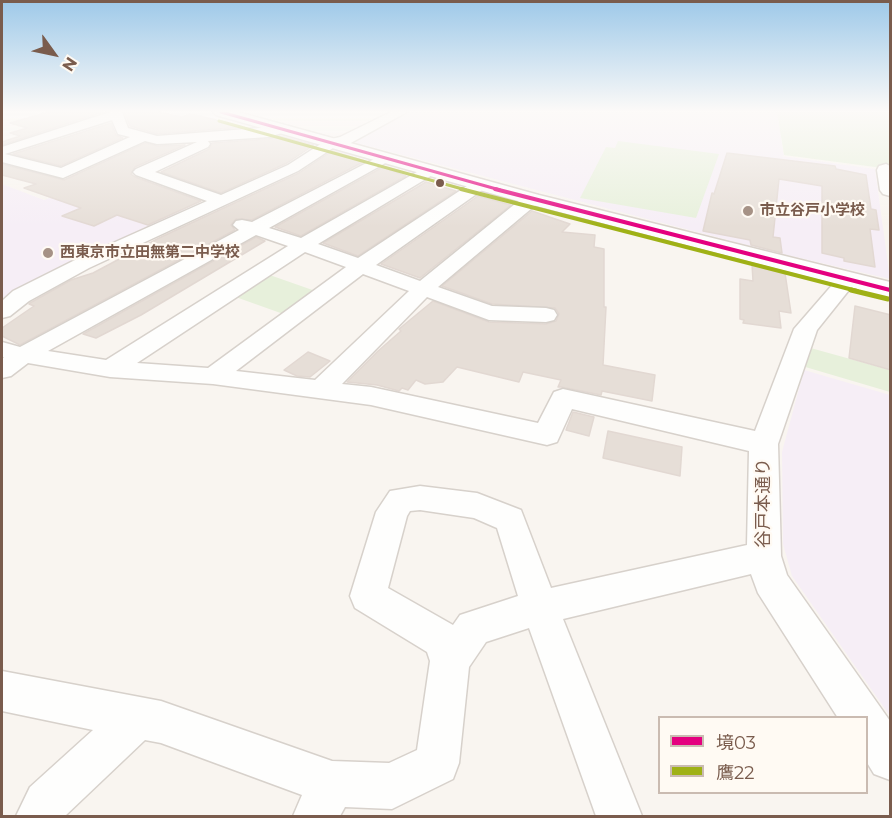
<!DOCTYPE html>
<html>
<head>
<meta charset="utf-8">
<style>
	body { margin:0 }
	#map { position:relative; width:892px; height:818px; overflow:hidden; background:#f9f5f0; font-family:Montserrat,"Noto Sans JP",sans-serif }
	canvas { display:block }
	.frame { position:absolute; inset:0; border:3px solid #7a5c4d; pointer-events:none }
	.legend { position:absolute; left:658px; top:716px; width:210px; height:78px; box-sizing:border-box; background:#fffaf3; border:2px solid #cabbb1; margin:0; padding:8px 10px; list-style:none; font-size:18px; color:#7a5c4d }
	.legend li { display:flex; align-items:center; gap:12px; height:30px }
	.legend b { width:30px; border:2px solid #cabbb1 }
	.north { position:absolute; left:24px; top:24px; width:60px; height:60px; -webkit-text-stroke:4px #fffaf3; paint-order:stroke; rotate:123deg; font-size:16px; font-weight:700; line-height:24px; text-align:center; color:#7a5c4d }
	.north::after { content:''; display:block; margin:auto; width:21px; height:27px; background:#7a5c4d; clip-path:polygon(50% 0,100% 100%,50% 72%,0 100%) }
</style>
</head>
<body>
<div id="map">
<canvas width="892" height="818"></canvas>
<div class="frame"></div>
<ul class="legend">
<li><b style="height:8px;background:#e4007f"></b>境03</li>
<li><b style="height:8px;background:#9fb116"></b>鷹22</li>
</ul>
<div class="north">N</div>
</div>
<script>
const ctx = document.querySelector('canvas').getContext('2d');
ctx.lineJoin = 'round';
function fillPath(path, color) { ctx.fillStyle = color; ctx.fill(path, 'evenodd'); }
const shape = rows => new Path2D(rows.map(r => 'M' + r).join(''));
function stroke(path, color, width, dash) { ctx.strokeStyle = color; ctx.lineWidth = width; ctx.lineCap = dash ? 'butt' : 'round'; ctx.setLineDash(dash || []); ctx.stroke(path); }
function label(font, color, halo, rows, align = 'center') {
  ctx.font = font + ' Montserrat,"Noto Sans JP",sans-serif'; ctx.lineWidth = 4.5; ctx.setLineDash([]); ctx.textBaseline = 'middle'; ctx.strokeStyle = halo; ctx.fillStyle = color; for (const [text, x, y, turn = 0] of rows) {
    ctx.save(); ctx.translate(x, y); ctx.rotate((+turn || 0) * Math.PI / 180); ctx.textAlign = isNaN(turn) ? turn : align; if (halo) ctx.strokeText(text, 0, 0); ctx.fillText(text, 0, 0); ctx.restore();
  }
}
fillPath(shape([
	[406,112,777,112,784,155,782,156,875,169,890,279,770,251,349,141],
	[97,181,186,209,2,300,2,184,44,200],
	[804,370,890,395,890,716,792,576,783,544,782,452]
]), '#f6eef6');
fillPath(shape([
	[777,112,890,112,890,169,784,155],
	[618,141,719,154,696,218,580,198,606,147,615,148],
	[264,273,321,293,289,316,230,295],
	[807,347,890,370,890,392,802,366]
]), '#e7f0db');
const building = shape([
	[48,112,102,112,2,145,2,142,20,136,10,133,27,128,10,123,48,112],
	[124,112,158,112,181,117,192,114,244,127,157,134,130,126,124,112],
	[111,123,116,135,123,138,61,166,13,154,111,123],
	[279,136,314,145,287,163,221,193,161,172,209,149,212,143,269,139,279,136],
	[145,143,157,146,185,145,135,167,131,174,135,177,201,201,148,225,117,215,94,226,62,216,81,208,24,188,36,184,2,175,2,164,64,180,145,143],
	[332,151,365,161,252,220,236,219,231,225,235,230,20,345,2,336,2,328,34,306,29,304,30,303,71,280,93,273,159,238,299,173,332,151],
	[727,153,835,166,836,169,866,175,871,209,876,210,879,230,870,229,875,267,844,261,844,258,822,253,822,186,779,179,773,237,780,238,782,253,751,245,750,240,703,231,712,193,714,194,727,153],
	[383,167,406,176,301,236,275,227,383,167],
	[426,182,456,191,358,256,323,243,426,182],
	[478,196,511,205,420,278,381,264,478,196],
	[532,211,570,224,562,232,595,235,594,247,604,249,604,307,606,307,603,365,655,375,652,401,602,391,601,395,561,387,558,387,561,380,523,372,519,382,457,367,443,382,425,384,416,380,408,390,402,388,399,391,377,385,347,382,378,351,401,331,399,329,433,301,489,322,546,324,556,321,559,314,555,308,492,304,442,286,532,211],
	[256,237,265,241,141,315,96,338,83,334,256,237],
	[752,264,785,273,791,313,779,311,781,328,743,323,744,320,740,319,740,279,753,281,752,264],
	[855,306,891,315,891,370,849,358,855,306],
	[308,352,330,361,310,377,297,376,284,370,308,352],
	[573,412,594,417,589,436,566,430,573,412],
	[608,431,682,447,680,476,603,458,608,431]
]);
fillPath(building, '#e6ded7');
stroke(building, '#e2d8d2', 1.5);
const minor = shape([
	[110,112,122,112,128,128,157,136,285,126,287,129,285,132,269,137,208,141,210,144,208,147,155,172,221,195,288,165,327,140,340,137,391,112,407,112,349,144,336,146,298,171,89,268,29,301,10,316,2,318,2,301,13,291,75,260,207,201,136,175,133,172,136,169,197,142,157,144,145,141,63,178,2,162,2,147,110,112],
	[112,120,118,134,130,137,61,168,5,154,112,120],
	[384,154,391,158,389,161,269,228,301,238,424,168,434,168,437,171,434,174,318,244,358,258,473,182,485,182,487,185,485,188,376,265,420,281,526,195,538,195,540,199,538,203,438,287,492,306,546,308,554,310,557,315,554,320,546,322,489,320,427,297,342,384,371,387,538,423,554,392,563,389,755,431,794,329,840,276,847,274,854,276,857,280,817,330,778,444,781,556,787,575,890,721,890,780,874,774,866,761,866,718,838,718,758,593,751,574,563,619,642,816,596,816,529,628,486,642,469,667,459,763,453,779,392,809,345,807,340,816,293,816,302,795,161,743,145,740,65,816,16,816,30,787,93,730,2,711,2,671,161,701,332,761,389,763,417,750,430,661,427,652,355,608,350,596,376,512,390,491,420,486,477,493,521,510,551,588,747,545,749,451,572,409,557,442,547,445,371,405,213,384,110,377,28,363,11,376,2,378,2,359,4,357,2,357,2,342,20,347,239,230,233,225,236,221,242,220,252,222,384,154],
	[256,235,288,246,106,360,48,351,256,235],
	[305,252,346,267,208,368,137,363,305,252],
	[363,274,409,291,315,380,236,371,363,274],
	[420,510,474,518,497,528,518,596,460,615,453,625,388,588,407,516,410,511,420,510]
]);
const tertiary = shape([
	[886,164,890,166,890,196,883,194,880,190,877,170,879,166,886,164]
]);
const secondary = shape([
	[213,112,238,112,539,195,890,282,890,298,525,203,216,115,213,112]
]);
stroke(minor, '#d7d1cb', 3);
stroke(tertiary, '#d7d1cb', 3);
stroke(secondary, '#d9d2cb', 3);
fillPath(minor, '#fefefd');
fillPath(tertiary, '#fefefd');
fillPath(secondary, '#fefefd');
stroke(shape([
	[221,112,500,190]
]), '#e4007f', 3);
stroke(shape([
	[495,189,890,290]
]), '#e4007f', 4);
stroke(shape([
	[219,121,466,190]
]), '#9fb116', 3);
stroke(shape([
	[461,189,857,291]
]), '#9fb116', 4);
stroke(shape([
	[851,290,888,299]
]), '#9fb116', 5);
const sky = ctx.createLinearGradient(0, 0, 0, 227);
sky.addColorStop(0, '#9ec9e9');
sky.addColorStop(0.49, '#fcfaf8');
sky.addColorStop(1, '#fcfaf800');
ctx.fillStyle = sky;
ctx.fillRect(0, 0, 892, 227);
for (const [x, y, r, color] of [
	[440,183,5,"#7a5c4d"],
	[748,211,6,"#a69286"],
	[48,253,6,"#a69286"]
]) { const dot = new Path2D(); dot.arc(x, y, r, 0, 2 * Math.PI); ctx.fillStyle = color; ctx.fill(dot); stroke(dot, '#fffaf3', 2); }
label('bold 15px', '#7a5c4d', '#fffaf3', [
	["市立谷戸小学校",760,211],
	["西東京市立田無第二中学校",60,253]
], 'left');
label('18px', '#7a5c4d', '#fffaf3', [
	["谷戸本通り",764,503,-90]
]);
</script>
</body>
</html>
